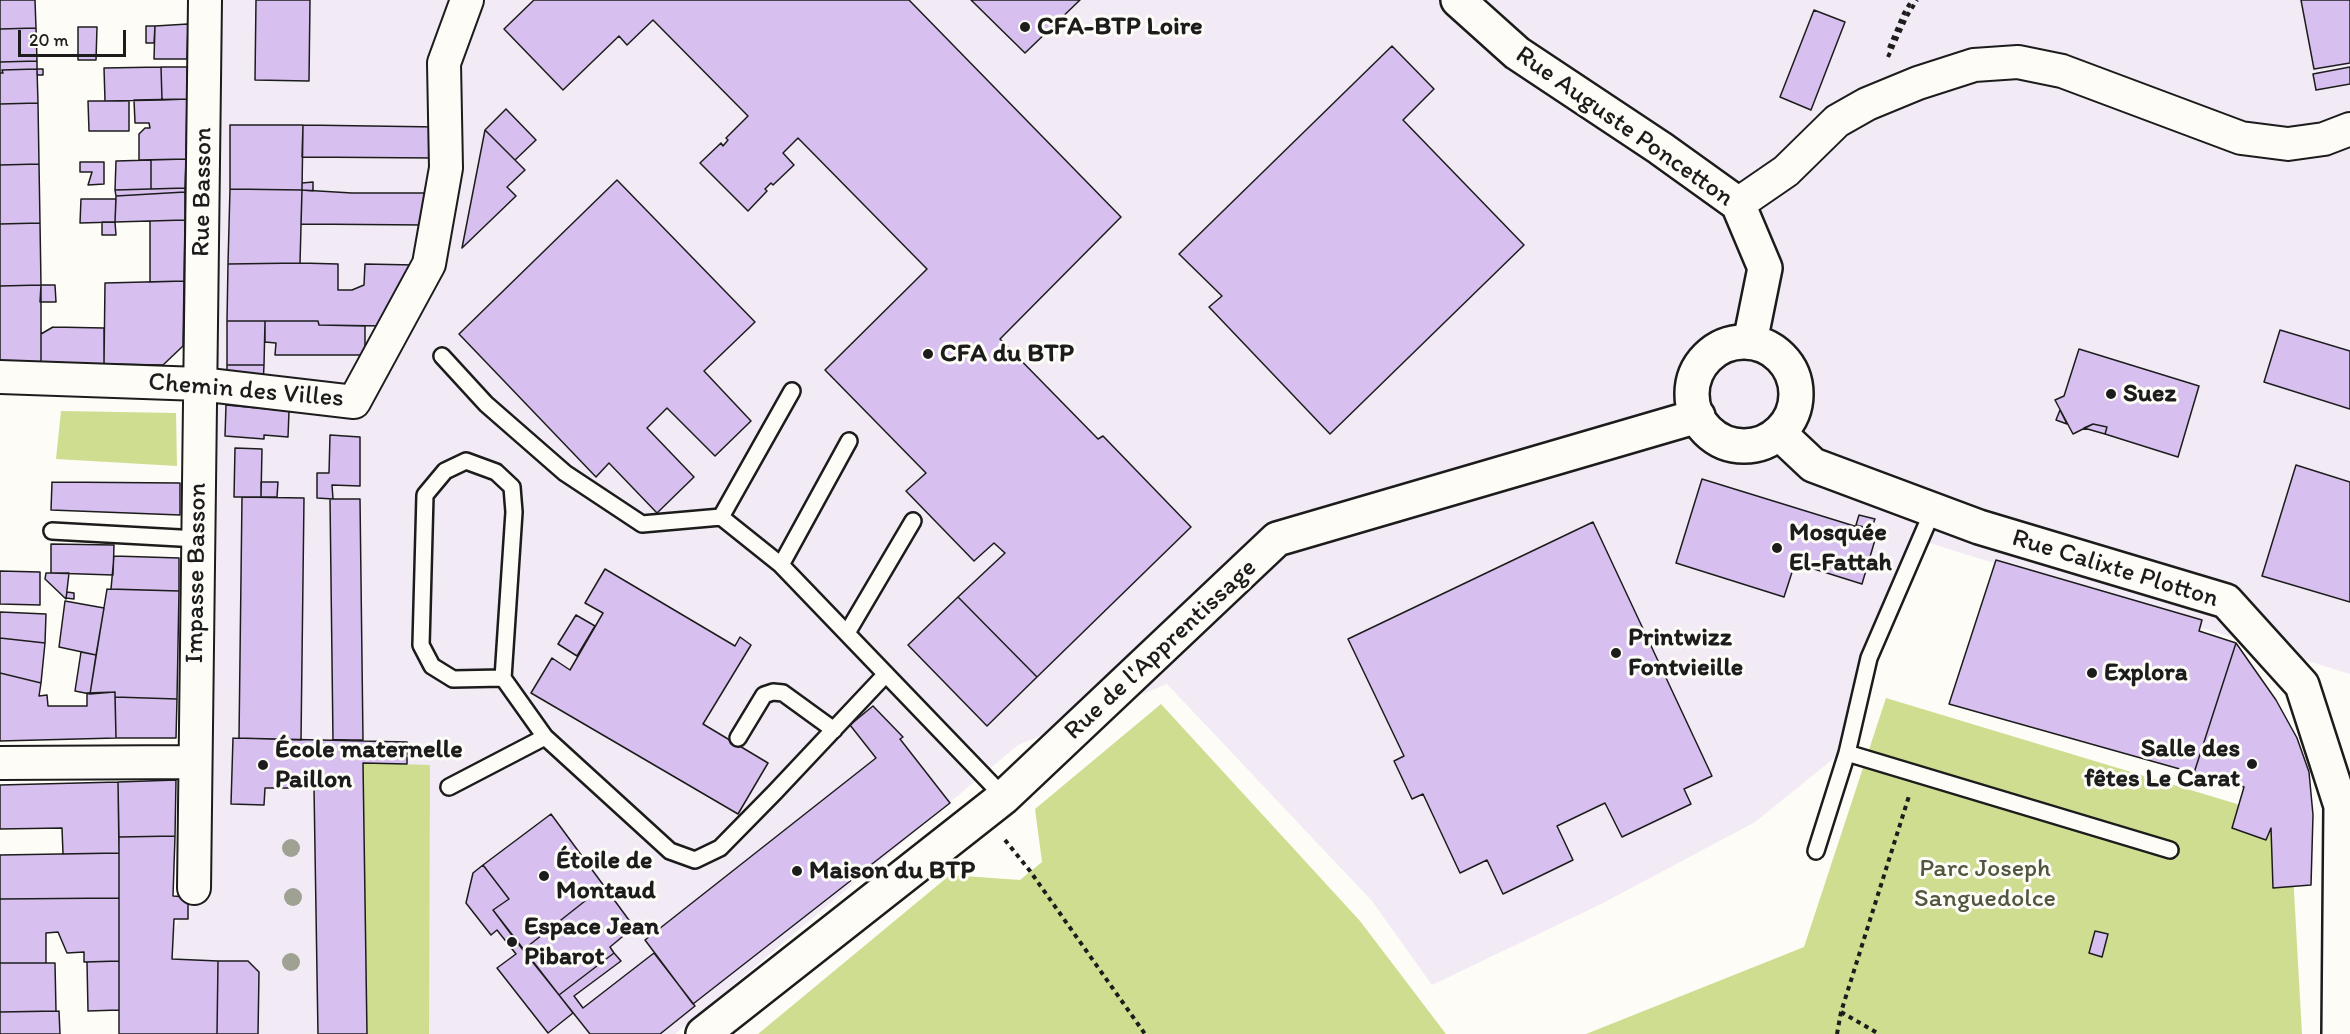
<!DOCTYPE html>
<html>
<head>
<meta charset="utf-8">
<style>
	body { margin:0 }
	#map { position:relative; width:2350px; height:1034px; overflow:hidden; background:#fdfcf7; font-family:Itim,sans-serif }
	canvas { display:block }
	.scale { position:absolute; left:18px; top:30px; width:108px; height:27px; box-sizing:border-box; border:3px solid #1c1c1c; border-top:0; padding-left:8px; font-size:18px; line-height:21px; white-space:nowrap; color:#1c1c1c; -webkit-text-stroke:4px #fdfcf7; paint-order:stroke }
</style>
</head>
<body>
<div id="map">
<canvas width="2350" height="1034"></canvas>
<div class="scale">20 m</div>
</div>
<script>
const ctx = document.querySelector('canvas').getContext('2d');
ctx.lineJoin = 'round';
function fillPath(path, color) { ctx.fillStyle = color; ctx.fill(path, 'evenodd'); }
const shape = rows => new Path2D(rows.map(r => 'M' + r).join(''));
function stroke(path, color, width, dash) { ctx.strokeStyle = color; ctx.lineWidth = width; ctx.lineCap = dash ? 'butt' : 'round'; ctx.setLineDash(dash || []); ctx.stroke(path); }
function label(font, color, halo, rows, align = 'center') {
  ctx.font = font + ' Itim,sans-serif'; ctx.lineWidth = 6; ctx.setLineDash([]); ctx.textBaseline = 'middle'; ctx.strokeStyle = halo; ctx.fillStyle = color; for (const [text, x, y, turn = 0] of rows) {
    ctx.save(); ctx.translate(x, y); ctx.rotate((+turn || 0) * Math.PI / 180); ctx.textAlign = isNaN(turn) ? turn : align; if (halo) ctx.strokeText(text, 0, 0); ctx.fillText(text, 0, 0); ctx.restore();
  }
}
fillPath(shape([
	[222,0,2350,0,2350,674,1920,540,1847,753,1833,759,1755,822,1601,904,1432,985,1372,901,1167,684,1018,745,675,1034,123,1034,203,870]
]), '#f2eaf5');
fillPath(shape([
	[61,411,176,413,177,466,56,459],
	[1886,698,2290,820,2302,1034,1586,1034,1804,947],
	[1161,704,1360,921,1446,1034,758,1034,950,875,1020,880,1042,862,1035,809],
	[363,763,430,765,429,1034,367,1034]
]), '#cfdd91');
const building = shape([
	[0,0,35,0,36,28,0,29,0,0],
	[256,0,310,0,309,81,255,80,256,0],
	[534,0,909,0,1121,217,1000,339,1098,439,1103,436,1191,527,1037,677,958,597,1005,553,994,543,974,561,906,491,926,473,825,370,927,269,798,138,783,153,794,165,773,185,771,183,765,189,767,191,748,211,700,163,721,143,723,146,728,140,726,138,748,116,653,20,627,45,619,36,563,90,504,29,534,0],
	[971,0,1080,0,1025,53,971,0],
	[2301,0,2350,0,2350,63,2314,69,2301,0],
	[1814,10,1845,22,1811,110,1780,97,1814,10],
	[188,24,187,59,154,59,155,26,188,24],
	[146,26,155,26,154,43,146,43,146,26],
	[78,27,97,27,96,60,78,60,78,27],
	[36,28,37,61,0,62,0,29,36,28],
	[1392,46,1434,89,1403,120,1524,245,1330,434,1209,307,1222,296,1179,254,1392,46],
	[37,61,37,69,2,70,3,73,0,73,0,62,37,61],
	[161,67,187,67,187,99,162,100,161,67],
	[161,67,162,100,105,101,104,68,161,67],
	[2350,67,2350,84,2316,90,2313,74,2350,67],
	[37,69,43,69,43,75,37,75,37,69],
	[37,69,38,103,0,104,0,73,3,73,2,70,37,69],
	[187,99,186,159,139,160,139,134,145,128,150,128,149,123,135,123,134,100,187,99],
	[88,101,129,101,129,131,89,131,88,101],
	[38,103,39,164,0,165,0,104,38,103],
	[506,109,536,140,515,160,485,130,506,109],
	[230,125,303,125,302,190,230,189,230,125],
	[303,125,438,127,435,158,302,157,303,125],
	[485,130,525,170,507,187,516,196,462,248,485,130],
	[186,159,185,188,151,189,151,160,186,159],
	[151,160,151,189,115,190,116,161,151,160],
	[80,162,104,162,104,184,88,185,92,172,80,172,80,162],
	[39,164,40,223,0,224,0,165,39,164],
	[617,180,755,322,704,371,751,421,715,456,667,408,647,428,694,477,657,513,609,463,596,477,459,334,617,180],
	[313,182,313,191,302,190,302,183,313,182],
	[185,188,185,192,116,196,115,190,185,188],
	[230,189,302,190,300,263,228,264,230,189],
	[302,190,352,193,433,193,425,225,301,224,302,190],
	[185,192,185,220,115,222,116,196,185,192],
	[81,199,116,199,115,222,80,223,81,199],
	[185,220,184,281,150,282,150,221,185,220],
	[102,222,115,222,116,235,102,235,102,222],
	[40,223,41,285,0,286,0,224,40,223],
	[300,263,338,264,338,290,352,290,364,285,365,264,415,265,384,326,319,325,318,321,227,321,228,264,300,263],
	[184,281,183,346,163,365,104,364,105,283,184,281],
	[41,285,55,285,56,302,40,302,41,285],
	[41,285,41,364,0,364,0,286,41,285],
	[227,321,265,321,264,365,227,365,227,321],
	[265,321,318,321,319,325,365,326,365,355,275,355,276,343,265,342,265,321],
	[53,327,104,328,104,364,41,364,41,334,53,327],
	[2280,330,2350,351,2350,409,2264,382,2280,330],
	[2079,349,2199,386,2178,457,2105,434,2107,427,2093,424,2073,434,2055,400,2064,396,2079,349],
	[227,365,264,365,263,385,227,384,227,365],
	[226,405,289,411,288,437,264,435,264,439,225,436,226,405],
	[2060,410,2067,424,2056,420,2060,410],
	[2093,424,2107,427,2105,434,2084,428,2093,424],
	[330,435,360,437,360,486,332,485,333,499,317,498,317,473,329,473,330,435],
	[235,448,262,449,261,497,234,497,235,448],
	[2296,465,2350,482,2350,602,2262,576,2296,465],
	[1702,479,1877,533,1862,584,1795,563,1784,597,1676,563,1702,479],
	[52,482,180,483,180,515,51,510,52,482],
	[261,482,278,482,277,497,261,497,261,482],
	[242,497,304,498,301,740,239,738,242,497],
	[330,499,360,499,363,740,333,740,330,499],
	[1859,515,1875,519,1871,529,1856,525,1859,515],
	[1593,522,1712,776,1684,789,1691,804,1622,837,1605,803,1557,826,1573,860,1503,894,1487,860,1460,873,1423,794,1412,799,1394,761,1404,756,1348,639,1593,522],
	[51,544,114,545,113,575,51,573,51,544],
	[114,556,179,558,179,591,111,589,114,556],
	[1996,560,2202,620,2199,631,2236,643,2194,773,1949,704,1996,560],
	[605,569,735,646,740,637,751,645,703,724,768,763,738,814,531,693,552,658,570,670,603,613,585,603,605,569],
	[0,571,40,572,40,605,0,604,0,571],
	[46,573,69,573,66,599,45,579,46,573],
	[107,589,179,591,177,699,115,697,115,692,90,694,107,589],
	[67,592,74,593,74,599,66,598,67,592],
	[958,597,1037,677,987,726,908,645,958,597],
	[65,601,104,608,96,655,59,647,65,601],
	[0,612,46,614,45,643,0,638,0,612],
	[576,615,595,626,577,656,558,644,576,615],
	[0,638,45,643,41,683,0,673,0,638],
	[2236,643,2276,700,2297,738,2309,772,2313,815,2311,885,2273,888,2271,828,2266,840,2232,828,2244,787,2210,776,2208,783,2194,773,2236,643],
	[81,652,96,655,90,694,75,691,81,652],
	[0,673,41,683,39,696,47,695,48,706,87,706,87,693,115,692,116,738,0,741,0,673],
	[115,697,177,699,176,738,116,738,115,697],
	[873,706,903,737,900,739,950,803,693,1004,645,940,876,758,850,725,873,706],
	[233,738,407,742,407,764,363,763,367,1034,318,1034,314,788,265,788,264,805,231,804,233,738],
	[176,780,175,836,119,837,118,782,176,780],
	[118,782,119,853,63,854,62,828,0,829,0,785,118,782],
	[551,814,604,886,523,950,493,910,509,899,483,865,551,814],
	[175,836,173,896,188,897,188,919,174,919,172,959,218,961,217,1034,119,1034,119,837,175,836],
	[119,853,119,898,0,899,0,855,119,853],
	[483,865,509,899,493,910,573,1013,548,1033,497,968,516,954,497,930,491,935,466,903,473,873,483,865],
	[604,886,634,927,610,947,614,953,559,995,523,950,604,886],
	[119,898,119,961,84,962,84,952,67,953,58,932,46,933,46,963,0,963,0,899,119,898],
	[2095,931,2108,934,2102,957,2089,953,2095,931],
	[614,953,621,961,574,996,583,1008,654,953,695,1006,660,1034,590,1034,559,995,614,953],
	[119,961,119,1010,88,1011,87,962,119,961],
	[218,961,248,961,259,972,258,1034,217,1034,218,961],
	[0,963,55,963,56,1011,0,1012,0,963],
	[59,1011,60,1034,0,1034,0,1012,59,1011]
]);
fillPath(building, '#d7c0ef');
stroke(building, '#1c1c1c', 1.5);
const service = shape([
	[442,356,486,404,565,473,642,524,721,517,781,565,1004,797],
	[721,517,792,391],
	[52,531,198,539],
	[781,565,849,441],
	[847,633,913,521],
	[503,678,453,679,432,666,421,645,425,495,445,471,466,461,496,472,512,487,514,512,503,678,545,737],
	[738,738,764,695,773,692,783,693,834,730],
	[1847,753,2170,850],
	[449,787,545,737,670,851,695,860,720,848,775,792,886,674],
	[1816,851,1847,753,1869,658,1933,510]
]);
const minor = shape([
	[1738,204,1786,171,1837,121,1867,104,1918,83,1974,65,2018,62,2062,71,2241,138,2288,144,2324,139,2350,129],
	[0,377,200,384,354,402,429,264,446,168,444,63,467,0],
	[0,763,195,762],
	[194,888,205,0]
]);
const tertiary = shape([
	'1692 394a52 52 0 1 1 104 0a52 52 0 1 1-104 0Z',
	[1779,433,1813,465,1979,527,2226,601,2302,685,2341,806,2339,1034],
	[703,1034,1004,797,1277,539,1698,416]
]);
const secondary = shape([
	[1458,0,1517,53,1660,148,1738,204,1765,268,1750,342]
]);
stroke(service, '#1c1c1c', 20);
stroke(minor, '#1c1c1c', 36);
stroke(tertiary, '#1c1c1c', 38);
stroke(secondary, '#1c1c1c', 38);
stroke(shape([
	[1889,48,1904,13,1912,0],
	[1888,57,1907,16,1917,0],
	[1005,840,1030,871,1145,1034],
	[1841,1012,1879,1034],
	[1837,1034,1841,1012,1909,796]
]), '#1c1c1c', 4, [4.5, 4.5]);
stroke(service, '#fdfcf7', 15);
stroke(minor, '#fdfcf7', 32);
stroke(tertiary, '#fdfcf7', 33);
stroke(secondary, '#fdfcf7', 33);
ctx.fillStyle = '#9fa192';
for (const [x, y] of [
	[291,848],
	[293,897],
	[291,962]
]) { ctx.beginPath(); ctx.arc(x, y, 9, 0, 2 * Math.PI); ctx.fill(); }
for (const [x, y, r, color] of [
	[1025,27,6,"#1c1c1c"],
	[928,354,6,"#1c1c1c"],
	[2111,394,6,"#1c1c1c"],
	[1777,548,6,"#1c1c1c"],
	[1616,653,6,"#1c1c1c"],
	[2092,673,6,"#1c1c1c"],
	[2252,764,6,"#1c1c1c"],
	[263,765,6,"#1c1c1c"],
	[797,871,6,"#1c1c1c"],
	[544,876,6,"#1c1c1c"],
	[512,942,6,"#1c1c1c"]
]) { const dot = new Path2D(); dot.arc(x, y, r, 0, 2 * Math.PI); ctx.fillStyle = color; ctx.fill(dot); stroke(dot, '#fdfcf7', 2); }
label('bold 26px', '#1c1c1c', '#fdfcf7', [
	["CFA-BTP Loire",1037,27],
	["CFA du BTP",940,354],
	["Suez",2123,394],
	["Mosquée",1789,533],
	["El-Fattah",1789,563],
	["Printwizz",1628,638],
	["Fontvieille",1628,668],
	["Explora",2104,673],
	["Salle des",2240,749,"right"],
	["fêtes Le Carat",2240,779,"right"],
	["École maternelle",275,750],
	["Paillon",275,780],
	["Étoile de",556,861],
	["Montaud",556,891],
	["Maison du BTP",809,871],
	["Espace Jean",524,927],
	["Pibarot",524,957]
], 'left');
label('26px', '#1c1c1c', '#fdfcf7', [
	["Rue Auguste Poncetton",1624,127,35],
	["Rue Basson",203,192,-89],
	["Chemin des Villes",246,391,5],
	["Rue Calixte Plotton",2115,569,17],
	["Impasse Basson",197,573,-89],
	["Rue de l'Apprentissage",1161,650,-43]
]);
label('26px', '#52563f', '#fdfcf7', [
	["Parc Joseph",1985,869],
	["Sanguedolce",1985,899]
]);
</script>
</body>
</html>
